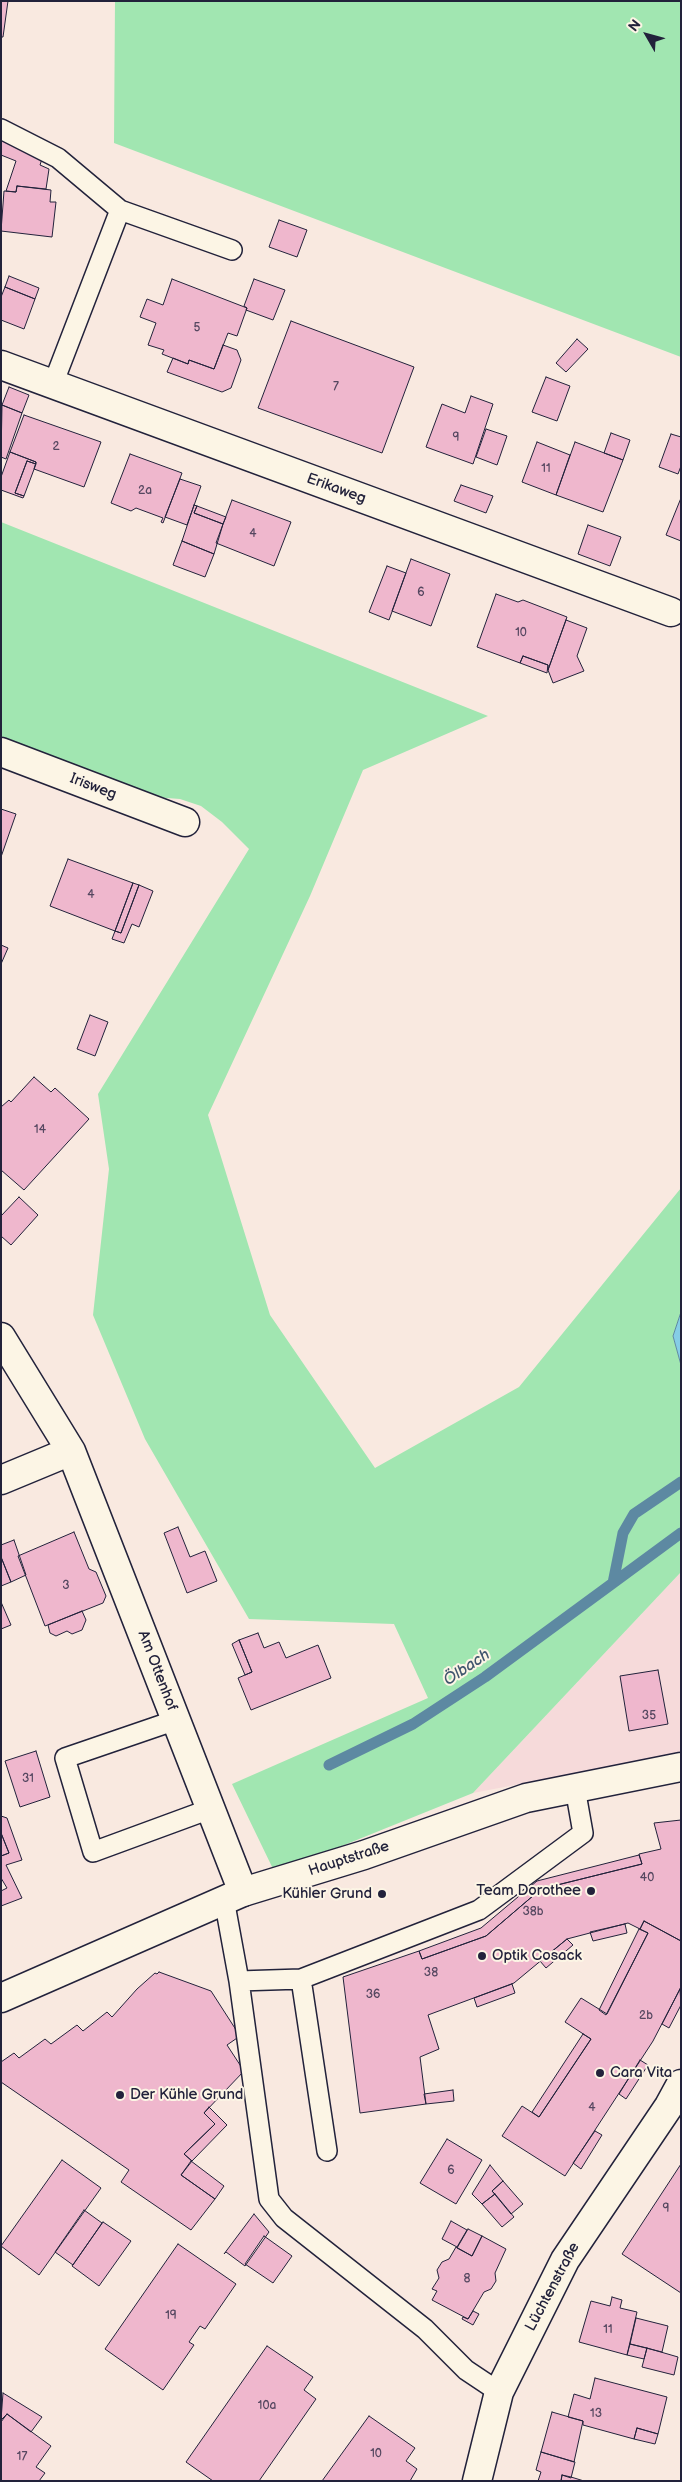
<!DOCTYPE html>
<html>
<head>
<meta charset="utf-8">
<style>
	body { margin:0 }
	#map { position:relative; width:682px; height:2482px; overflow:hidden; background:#f9e9e0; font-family:"Balsamiq Sans",sans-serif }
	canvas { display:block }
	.frame { position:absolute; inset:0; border:2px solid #22223b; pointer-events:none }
	.north { position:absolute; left:622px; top:10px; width:50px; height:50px; -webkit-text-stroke:4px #fcf5e5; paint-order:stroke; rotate:308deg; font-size:14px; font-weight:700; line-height:20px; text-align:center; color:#22223b }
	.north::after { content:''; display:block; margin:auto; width:18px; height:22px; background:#22223b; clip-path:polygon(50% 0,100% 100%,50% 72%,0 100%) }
</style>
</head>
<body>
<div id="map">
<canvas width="682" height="2482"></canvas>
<div class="frame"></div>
<div class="north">N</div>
</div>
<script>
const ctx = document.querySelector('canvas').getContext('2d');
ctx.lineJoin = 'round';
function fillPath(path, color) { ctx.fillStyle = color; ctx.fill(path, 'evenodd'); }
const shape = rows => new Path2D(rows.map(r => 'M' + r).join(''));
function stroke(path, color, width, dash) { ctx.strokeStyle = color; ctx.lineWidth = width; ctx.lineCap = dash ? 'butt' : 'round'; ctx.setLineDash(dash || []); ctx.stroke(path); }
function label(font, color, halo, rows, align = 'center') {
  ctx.font = font + ' "Balsamiq Sans",sans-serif'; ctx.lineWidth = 4; ctx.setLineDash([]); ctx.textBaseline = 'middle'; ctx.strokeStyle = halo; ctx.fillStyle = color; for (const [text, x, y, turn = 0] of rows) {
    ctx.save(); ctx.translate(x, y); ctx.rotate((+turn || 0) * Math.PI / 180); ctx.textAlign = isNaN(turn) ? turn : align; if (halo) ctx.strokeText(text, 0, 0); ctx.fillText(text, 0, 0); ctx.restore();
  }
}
fillPath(shape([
	[681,1572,681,1753,473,1793]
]), '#f6dada');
fillPath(shape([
	[115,1,681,1,681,357,114,143],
	[1,522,488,716,363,770,310,896,208,1115,270,1315,375,1468,519,1387,681,1188,681,1312,673,1336,681,1365,681,1572,473,1793,275,1873,232,1784,428,1698,394,1624,249,1619,145,1439,93,1315,109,1169,98,1094,249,849,222,822,201,806,180,799,154,797,1,740]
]), '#a1e6b1');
const water = shape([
	[681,1312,681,1365,673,1336,681,1312]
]);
fillPath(water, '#85cde6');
stroke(water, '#5d89a2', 1);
stroke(shape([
	[613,1583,681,1533],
	[329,1765,413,1724,485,1677,613,1583,623,1533,634,1514,681,1482]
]), '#5d89a2', 11);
const building = shape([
	[1,1,8,1,3,37,1,37,1,1],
	[1,139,43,156,40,165,49,169,46,189,17,186,16,192,6,191,16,161,1,155,1,139],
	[17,186,51,190,50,202,56,202,52,237,1,231,4,191,16,192,17,186],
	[279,220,307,230,297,257,269,247,279,220],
	[9,276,39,288,35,299,5,287,9,276],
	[172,279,247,308,237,336,228,333,214,369,189,360,188,364,162,354,164,350,148,345,156,323,140,317,147,299,163,305,172,279],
	[254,279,285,290,273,320,246,310,247,308,244,306,254,279],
	[5,287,35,299,24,329,1,320,1,297,5,287],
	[291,321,414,367,382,453,258,408,291,321],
	[577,339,588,349,566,372,556,363,577,339],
	[223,345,237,350,241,360,231,388,222,392,167,372,173,358,188,364,189,360,214,369,223,345],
	[546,377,570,386,557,421,532,412,546,377],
	[9,387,29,395,22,413,2,405,9,387],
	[471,396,493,404,473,464,426,447,442,404,465,413,471,396],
	[2,405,22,413,6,459,1,457,2,405],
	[24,415,101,442,84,487,34,469,36,462,10,452,24,415],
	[486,429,507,436,497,465,476,457,486,429],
	[611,433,630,440,623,460,604,453,611,433],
	[671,434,681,437,681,466,678,474,659,467,671,434],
	[537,442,570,455,556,495,522,482,537,442],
	[575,442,623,460,603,512,556,495,575,442],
	[10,452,36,462,36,464,27,461,15,493,24,496,23,498,1,490,1,477,10,452],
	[130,454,182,473,163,523,161,522,163,518,136,508,131,511,111,503,130,454],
	[27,461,36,464,24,496,15,493,27,461],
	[180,479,201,486,187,525,165,517,180,479],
	[461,485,493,496,486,513,454,501,461,485],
	[681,498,681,541,666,535,681,498],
	[232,500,291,522,274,566,216,543,232,500],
	[194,505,197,506,194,513,223,524,214,554,182,541,194,505],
	[197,506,226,517,223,524,194,513,197,506],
	[588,525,621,537,610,566,578,554,588,525],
	[182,541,214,554,205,577,173,565,182,541],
	[411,559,450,574,431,626,392,611,411,559],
	[387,566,406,573,389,620,369,612,387,566],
	[496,594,518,602,523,600,567,617,548,670,548,665,523,656,520,663,477,647,496,594],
	[566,620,587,628,577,656,584,671,553,683,548,670,566,620],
	[523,656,548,665,547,673,520,663,523,656],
	[1,809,16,814,1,857,1,809],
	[68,859,133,883,115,931,50,906,68,859],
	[133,883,139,885,121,933,115,931,133,883],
	[139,885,153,891,139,927,132,924,124,943,112,939,115,931,121,933,139,885],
	[1,945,8,948,1,964,1,945],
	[90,1015,108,1022,95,1056,77,1049,90,1015],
	[34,1077,51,1092,55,1088,89,1119,24,1190,1,1170,1,1107,9,1100,11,1102,34,1077],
	[19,1197,38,1215,11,1245,1,1236,1,1216,19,1197],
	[178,1527,190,1557,205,1551,217,1581,187,1593,164,1533,178,1527],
	[74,1532,89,1569,96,1572,106,1596,103,1603,45,1626,18,1556,74,1532],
	[14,1540,26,1575,11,1582,1,1557,1,1545,14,1540],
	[1,1557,11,1582,1,1586,1,1557],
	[1,1602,11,1625,1,1629,1,1602],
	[82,1611,86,1620,82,1630,72,1634,67,1631,56,1636,50,1633,48,1625,82,1611],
	[258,1633,264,1648,279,1642,286,1658,318,1645,331,1678,251,1710,238,1678,252,1672,239,1640,258,1633],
	[239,1640,252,1672,245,1675,232,1644,239,1640],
	[658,1670,668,1724,629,1731,620,1676,658,1670],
	[36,1751,50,1797,20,1807,5,1761,36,1751],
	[1,1816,7,1818,22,1860,6,1865,22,1898,1,1906,1,1891,7,1888,1,1878,1,1856,9,1853,1,1833,1,1816],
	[681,1820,681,1941,644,1921,640,1929,628,1923,567,1939,514,1983,428,2015,439,2049,420,2057,426,2104,360,2113,343,1977,419,1951,422,1959,486,1936,541,1889,642,1864,639,1854,661,1849,654,1823,681,1820],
	[1,1833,9,1853,1,1856,1,1833],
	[639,1855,642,1864,541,1889,486,1936,422,1959,419,1951,481,1928,537,1881,639,1855],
	[644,1921,681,1941,681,1987,653,2041,565,2176,502,2136,522,2106,539,2117,591,2039,565,2022,581,1998,607,2014,648,1933,640,1929,644,1921],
	[625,1924,627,1933,593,1941,590,1932,625,1924],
	[639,1929,648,1933,606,2015,599,2010,639,1929],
	[567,1939,573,1945,546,1968,540,1961,567,1939],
	[159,1972,211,1991,240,2036,227,2045,244,2071,204,2113,215,2124,184,2154,192,2161,181,2175,215,2199,191,2230,121,2182,129,2170,1,2082,1,2062,14,2053,19,2058,45,2039,51,2044,77,2025,83,2031,107,2012,112,2017,137,1989,155,1973,157,1974,159,1972],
	[512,1984,515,1993,477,2007,474,1998,512,1984],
	[680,1989,681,2005,669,2028,662,2024,680,1989],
	[583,2034,591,2039,539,2117,532,2112,583,2034],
	[640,2060,648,2065,626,2099,619,2094,640,2060],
	[453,2090,454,2101,426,2104,424,2094,453,2090],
	[209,2107,227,2125,192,2161,184,2154,215,2124,204,2113,209,2107],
	[595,2131,602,2135,581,2169,573,2163,595,2131],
	[447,2139,482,2160,456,2204,420,2183,447,2139],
	[62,2160,101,2188,39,2275,1,2246,62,2160],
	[191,2161,224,2186,215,2199,181,2175,191,2161],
	[681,2164,681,2293,622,2254,681,2164],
	[490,2165,503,2181,492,2191,495,2194,482,2204,472,2194,490,2165],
	[503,2181,523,2204,511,2214,492,2191,503,2181],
	[495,2194,514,2217,502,2227,482,2204,495,2194],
	[84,2210,102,2223,73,2265,55,2252,84,2210],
	[254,2214,269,2232,245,2266,226,2252,224,2254,254,2214],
	[451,2221,467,2230,457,2247,442,2239,451,2221],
	[103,2222,131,2241,99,2286,72,2266,103,2222],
	[468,2229,482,2236,472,2256,457,2248,468,2229],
	[264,2236,292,2256,273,2283,245,2264,264,2236],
	[482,2236,506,2249,495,2273,496,2281,491,2289,484,2292,468,2319,432,2300,437,2291,432,2289,439,2278,437,2270,442,2262,449,2259,456,2247,472,2256,482,2236],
	[178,2244,236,2284,205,2329,200,2326,189,2342,194,2345,163,2390,105,2349,178,2244],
	[612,2297,622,2300,620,2308,637,2312,627,2355,579,2342,591,2301,610,2306,612,2297],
	[473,2311,479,2314,473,2325,462,2319,463,2317,468,2319,473,2311],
	[636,2318,668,2326,662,2352,630,2344,636,2318],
	[630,2344,647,2348,644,2359,627,2355,630,2344],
	[267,2346,313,2377,304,2390,316,2399,259,2481,213,2481,186,2462,267,2346],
	[647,2348,678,2357,674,2375,642,2367,647,2348],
	[595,2378,667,2397,658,2434,637,2428,634,2439,583,2425,583,2421,568,2417,574,2394,590,2399,595,2378],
	[3,2393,42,2417,31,2432,7,2414,1,2420,3,2393],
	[552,2412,583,2421,574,2462,541,2452,552,2412],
	[7,2414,51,2446,36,2467,45,2473,39,2481,1,2481,1,2422,7,2414],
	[369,2416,415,2448,406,2461,417,2469,410,2481,322,2481,369,2416],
	[637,2428,658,2434,655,2444,634,2439,637,2428],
	[541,2452,575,2462,571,2478,562,2475,561,2481,538,2481,541,2472,536,2470,541,2452],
	[562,2475,571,2477,584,2481,561,2481,562,2475]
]);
fillPath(building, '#efb7cd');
stroke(building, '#22223b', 1);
const service = shape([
	[1,129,58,158,120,210],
	[53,384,120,210,232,250],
	[176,1720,65,1758,93,1852,210,1809],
	[224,1899,239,1981,269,2199,284,2218,425,2329,466,2370,499,2392],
	[239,1981,301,1979],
	[327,2151,301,1979,479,1910,583,1833,575,1788]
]);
const minor = shape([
	[1,365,671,612],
	[1,752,185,822],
	[1,1337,71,1451,243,1892],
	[1,1480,71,1451],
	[477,2481,499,2392,565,2260,669,2106,681,2084]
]);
const secondary = shape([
	[1,1998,243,1892,364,1855,526,1798,681,1767]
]);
stroke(service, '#22223b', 22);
stroke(minor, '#22223b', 31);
stroke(secondary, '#22223b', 31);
stroke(service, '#fcf5e5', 19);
stroke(minor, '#fcf5e5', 28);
stroke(secondary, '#fcf5e5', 28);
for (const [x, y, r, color] of [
	[591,1891,5,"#22223b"],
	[382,1894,5,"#22223b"],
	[482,1956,5,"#22223b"],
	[600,2073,5,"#22223b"],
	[120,2095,5,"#22223b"]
]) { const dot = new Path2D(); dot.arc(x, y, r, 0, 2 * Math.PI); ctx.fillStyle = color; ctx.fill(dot); stroke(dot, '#fcf5e5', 2); }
label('12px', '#554760', null, [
	["5",197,328],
	["7",336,387],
	["9",456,438],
	["2",56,447],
	["11",546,469],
	["2a",145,491],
	["4",253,534],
	["6",421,593],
	["10",521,633],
	["4",91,895],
	["14",40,1130],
	["3",66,1586],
	["35",649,1716],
	["31",28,1779],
	["40",647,1878],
	["38b",533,1912],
	["38",431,1973],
	["36",373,1995],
	["2b",646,2016],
	["4",592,2108],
	["6",451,2171],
	["9",666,2209],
	["8",467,2279],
	["19",171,2316],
	["11",608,2330],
	["10a",267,2406],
	["13",596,2414],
	["10",376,2454],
	["17",22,2457]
]);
label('15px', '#22223b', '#fcf5e5', [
	["Erikaweg",336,489,20],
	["Irisweg",93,787,21],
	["Am Ottenhof",157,1671,69],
	["Hauptstraße",349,1859,-18],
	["Lüchtenstraße",553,2287,-62]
]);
label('15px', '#22223b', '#fcf5e5', [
	["Team Dorothee",581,1891,"right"],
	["Kühler Grund",372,1894,"right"],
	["Optik Cosack",492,1956],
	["Cara Vita",610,2073],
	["Der Kühle Grund",130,2095]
], 'left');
label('italic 16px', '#40556e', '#fcf5e5', [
	["Ölbach",467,1668,-34]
]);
</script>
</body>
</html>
